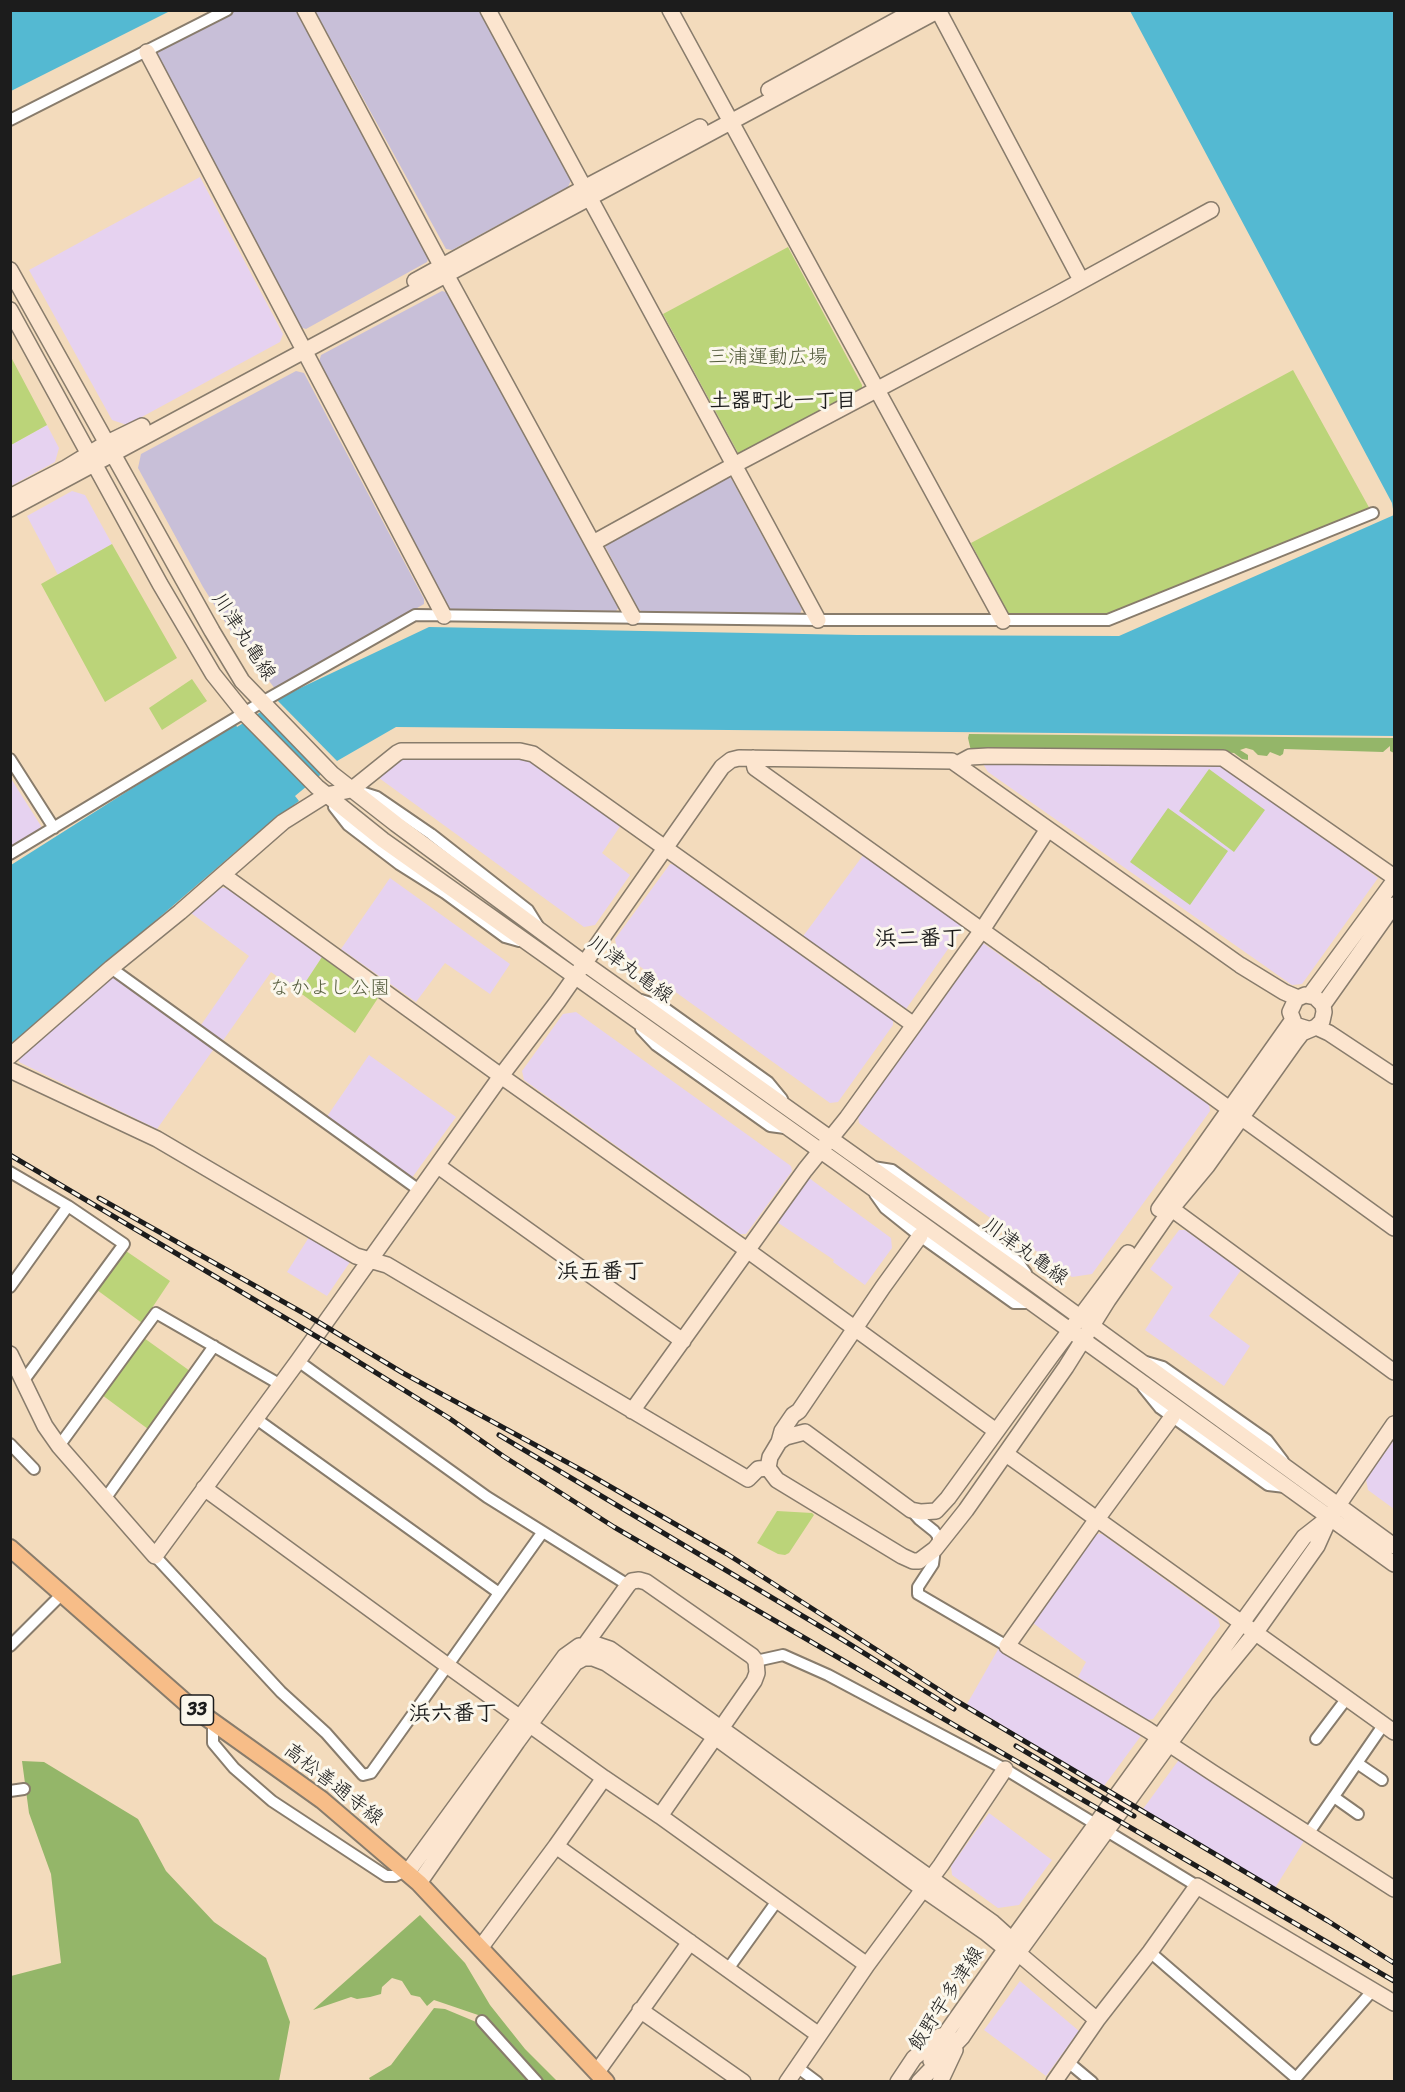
<!DOCTYPE html>
<html>
<head>
<meta charset="utf-8">
<style>
	body { margin:0 }
	#map { position:relative; width:1405px; height:2092px; overflow:hidden; background:#f3dbbc; font-family:Sriracha,sans-serif }
	canvas { display:block }
	.frame { position:absolute; inset:0; border:12px solid #1c1c1c; pointer-events:none }
</style>
</head>
<body>
<div id="map">
<canvas width="1405" height="2092"></canvas>
<div class="frame"></div>
</div>
<script>
const ctx = document.querySelector('canvas').getContext('2d');
ctx.lineJoin = 'round';
function fillPath(path, color) { ctx.fillStyle = color; ctx.fill(path, 'evenodd'); }
const shape = rows => new Path2D(rows.map(r => 'M' + r).join(''));
function stroke(path, color, width, dash) { ctx.strokeStyle = color; ctx.lineWidth = width; ctx.lineCap = dash ? 'butt' : 'round'; ctx.setLineDash(dash || []); ctx.stroke(path); }
function label(font, color, halo, rows, align = 'center') {
  ctx.font = font + ' Sriracha,"Klee One",sans-serif'; ctx.lineWidth = 6; ctx.setLineDash([]); ctx.textBaseline = 'middle'; ctx.strokeStyle = halo; ctx.fillStyle = color; for (const [text, x, y, turn = 0] of rows) {
    ctx.save(); ctx.translate(x, y); ctx.rotate((+turn || 0) * Math.PI / 180); ctx.textAlign = isNaN(turn) ? turn : align; if (halo) ctx.strokeText(text, 0, 0); ctx.fillText(text, 0, 0); ctx.restore();
  }
}
fillPath(shape([
	[200,177,283,334,280,342,127,425,112,420,29,270],
	[47,425,59,448,55,462,11,486,11,445],
	[72,491,85,495,112,544,58,575,27,516],
	[396,758,525,758,530,760,621,825,602,853,630,875,595,925,584,927,379,778,379,772],
	[982,762,1228,766,1378,878,1302,984,1292,985,988,772],
	[10,777,41,826,40,830,10,848],
	[864,854,962,924,962,929,906,1009,901,1009,801,939],
	[670,864,676,865,893,1020,893,1025,838,1102,830,1103,617,950,615,939],
	[390,878,510,964,490,994,445,963,416,1002,341,949],
	[220,888,226,888,322,957,299,992,271,972,222,1042,213,1050,157,1129,19,1062,19,1057,113,977,194,1035,249,956,191,913],
	[983,943,1209,1105,1210,1111,1092,1274,1072,1277,859,1123,858,1116],
	[576,1012,791,1166,792,1171,746,1234,740,1234,524,1080,522,1071,563,1014],
	[369,1055,456,1117,411,1179,326,1118],
	[809,1178,891,1238,892,1248,865,1285,833,1262,834,1260,774,1220,804,1179],
	[1179,1230,1185,1230,1241,1270,1209,1316,1250,1346,1224,1386,1145,1330,1173,1287,1150,1269],
	[311,1234,352,1259,327,1296,287,1272],
	[1394,1440,1394,1509,1368,1490,1366,1479],
	[1096,1534,1102,1534,1218,1618,1220,1626,1153,1719,1147,1720,1078,1677,1086,1662,1033,1623],
	[1000,1646,1143,1733,1104,1786,967,1704],
	[1181,1757,1304,1841,1275,1888,1143,1809],
	[989,1813,1052,1860,1019,1905,998,1908,952,1875,951,1866],
	[1020,1981,1079,2031,1046,2076,984,2030]
]), '#e6d2f0');
fillPath(shape([
	[234,11,296,11,429,256,427,262,306,329,300,327,156,55,157,51],
	[315,11,479,11,571,180,568,187,452,250,446,249],
	[442,291,449,293,619,607,616,611,451,609,447,606,319,362,321,355],
	[296,371,304,373,424,599,424,604,276,690,230,630,203,587,138,468,141,454],
	[727,477,731,478,802,609,800,614,643,612,638,609,605,546,607,543]
]), '#c8bfd8');
fillPath(shape([
	[788,247,862,385,862,389,742,453,738,453,663,314],
	[11,357,47,425,11,445],
	[1293,370,1371,511,1107,615,1008,615,971,543],
	[112,544,177,658,105,702,41,584],
	[192,679,207,701,162,730,149,708],
	[1209,769,1265,810,1234,852,1179,811],
	[1168,808,1228,851,1190,905,1130,862],
	[322,957,378,998,355,1033,299,992],
	[126,1251,170,1281,142,1323,97,1290],
	[144,1338,190,1371,148,1429,102,1395],
	[777,1511,812,1513,814,1515,789,1553,785,1555,778,1554,757,1543]
]), '#bbd479');
fillPath(shape([
	[969,734,1394,738,1394,753,1390,751,1390,746,1383,752,1284,749,1283,754,1280,756,1270,752,1267,756,1258,755,1253,750,1246,748,1240,750,1248,755,1248,760,1242,759,1234,753,1221,752,971,751,968,738],
	[22,1761,44,1762,138,1819,166,1871,214,1922,266,1958,290,2022,279,2081,11,2082,11,1976,61,1963,51,1874,29,1813],
	[420,1915,465,1963,490,2005,525,2049,557,2081,542,2081,481,2016,434,2000,427,2006,420,1997,411,1995,402,1981,392,1978,382,1987,381,1994,370,1997,357,1999,351,1997,313,2010],
	[434,2008,445,2009,481,2024,534,2081,371,2082,369,2078,391,2065]
]), '#94b669');
fillPath(shape([
	[11,10,170,10,170,11,11,91],
	[1130,11,1394,11,1394,736,396,727,337,761,295,796,299,801,254,836,11,1045,11,865,235,723,237,727,278,701,277,699,429,627,857,635,1119,636,1394,515,1392,503]
]), '#54b9d2');
fillPath(shape([
	[276,699,339,763,327,774,262,708]
]), '#f3dbbc');
const street = shape([
	[10,120,227,10],
	[10,759,54,828],
	[358,791,377,797,431,834,528,910,538,926],
	[334,807,348,825,399,864,445,893,505,937,519,941],
	[10,854,262,702,415,615,818,620,1108,620,1373,513],
	[111,968,419,1190],
	[641,1000,663,1007,768,1082,782,1099],
	[641,1029,656,1045,770,1126,785,1128],
	[873,1167,892,1170,1017,1261,1026,1273],
	[10,1172,68,1206,124,1244,24,1380],
	[875,1194,885,1208,920,1236,1014,1303,1031,1303],
	[10,1287,68,1206],
	[298,1361,487,1497,628,1585],
	[1146,1362,1163,1367,1267,1440,1283,1461],
	[1143,1387,1160,1408,1268,1485,1285,1487],
	[255,1418,499,1593],
	[10,1444,34,1469],
	[59,1446,156,1313,281,1385],
	[105,1499,214,1346],
	[911,1510,919,1519,934,1531,938,1536,938,1543],
	[935,1549,933,1564,918,1587,918,1594,1007,1646],
	[155,1556,281,1692,326,1733,363,1775,371,1773,542,1533],
	[10,1646,62,1594],
	[756,1661,783,1655,828,1675,1005,1769,1197,1886],
	[213,1722,213,1743,234,1768,272,1801,386,1876,395,1876,405,1871],
	[1316,1739,1347,1698],
	[1357,1763,1382,1780],
	[10,1791,24,1789],
	[1334,1797,1358,1814],
	[1308,1834,1384,1724],
	[1150,1952,1296,2078,1373,1990],
	[728,1969,777,1901],
	[482,2021,537,2082],
	[1068,2062,1092,2082],
	[797,2067,817,2082]
]);
const secondary = shape([
	[305,10,442,267,633,617],
	[488,10,818,620],
	[670,10,1003,621],
	[938,10,1081,280],
	[147,52,444,616],
	[769,90,915,10],
	[10,270,212,631,242,681,332,774,396,824,584,963,1036,1285,1394,1546],
	[415,281,584,188,700,127],
	[10,310,160,584,213,674,245,714,317,787,383,840,842,1166,1394,1564],
	[10,497,66,468,107,443,142,426],
	[10,509,939,10],
	[593,543,736,464,1054,296,1211,210],
	[753,758,755,768,1043,974],
	[957,764,970,757,988,756,1223,758,1394,877],
	[223,875,501,1076,747,1250,996,1431],
	[1047,977,1394,1228],
	[1310,995,1394,881],
	[1323,1005,1394,905],
	[1316,1027,1329,1033,1394,1076],
	[10,1056,111,968,180,912,283,822,326,795,351,790,397,753,401,751,520,751,533,754,914,1025],
	[10,1070,157,1139,356,1256,387,1265,748,1479,758,1469,768,1468],
	[438,1166,683,1341],
	[1165,1204,1394,1372],
	[1159,1209,1292,1021],
	[920,1236,883,1287,799,1411,793,1415,782,1431,779,1442,770,1457,768,1468,777,1480,902,1556,913,1561,919,1561,935,1549,966,1510,1066,1367,1108,1300,1172,1208,1207,1166,1295,1042,1302,1033,1316,1027,1322,1021,1324,1012,1323,1005,1315,997,1305,995,1296,999,1290,1012,1295,1025,1308,1029],
	[10,1354,45,1426,59,1446,155,1556,298,1361,501,1076,558,1001,722,767,731,760,739,758,952,761,1240,965,1284,992,1298,998],
	[632,1411,805,1170,847,1118,914,1025,982,930,1048,829],
	[1172,1417,1097,1519,1007,1646,1148,1730,1213,1773,1394,1889],
	[779,1442,786,1437,805,1432,911,1510,921,1512,936,1511,948,1498,1051,1356,1128,1253],
	[1006,1454,1394,1732],
	[204,1488,448,1666,604,1778,660,1816,867,1965],
	[585,1652,585,1645,628,1585,632,1581,639,1580,646,1582,752,1656,756,1661,757,1673,754,1681,660,1816],
	[556,1846,819,2035],
	[407,1873,565,1656,579,1646,598,1645,610,1649,992,1922,1012,1940,1018,1953],
	[419,1883,517,1742,575,1663,584,1658,593,1658,606,1663,715,1737,923,1889,985,1932,1006,1949,1018,1953,1097,2020],
	[481,1947,556,1846,604,1778],
	[640,2010,743,2082],
	[931,2061,949,2029,1012,1940,1304,1537,1327,1519],
	[597,2072,690,1942],
	[787,2082,867,1965,941,1865,1005,1769],
	[898,2082,914,2058,940,2036],
	[919,2082,962,2037,1018,1953,1206,1693,1256,1632,1317,1546,1330,1517,1394,1424],
	[940,2082,955,2050],
	[1054,2082,1097,2020,1150,1952,1197,1886,1394,2003]
]);
const primary = shape([
	[10,1548,185,1702,322,1800,419,1883,606,2082]
]);
stroke(street, '#887c6c', 14);
stroke(secondary, '#887c6c', 18);
stroke(primary, '#887c6c', 20);
stroke(street, '#fff', 10);
stroke(secondary, '#fce5cf', 15);
stroke(primary, '#f7bd88', 16);
const rail = shape([
	[10,1155,341,1351,449,1418,503,1456,614,1527,1394,1981],
	[99,1198,305,1314,403,1373,585,1472,727,1554,955,1700,1328,1921,1394,1963],
	[499,1435,843,1640,954,1709],
	[1016,1746,1134,1816]
]);
stroke(rail, '#1c1c1c', 5);
stroke(rail, '#fbf7ec', 3, [9]);
for (const [x, y, w] of [
	[197,1710,33]
]) { const box = new Path2D(); box.roundRect(x - w / 2, y - 15, w, 30, 4.5); ctx.fillStyle = '#fbf7ec'; ctx.fill(box); stroke(box, '#1c1c1c', 1.5); }
label('bold 18px', '#1c1c1c', null, [
	["33",197,1710]
]);
label('20px', '#545c3d', '#fbf7ec', [
	["三浦運動広場",768,358],
	["なかよし公園",330,989]
]);
label('20px', '#1c1c1c', '#fbf7ec', [
	["川津丸亀線",243,637,57],
	["川津丸亀線",630,970,36],
	["川津丸亀線",1025,1252,36],
	["高松善通寺線",333,1785,38],
	["飯野宇多津線",947,1999,-57]
]);
label('bold 21px', '#1c1c1c', '#fbf7ec', [
	["土器町北一丁目",783,402]
]);
label('bold 22px', '#1c1c1c', '#fbf7ec', [
	["浜二番丁",919,939],
	["浜五番丁",601,1272],
	["浜六番丁",453,1714]
]);
</script>
</body>
</html>
